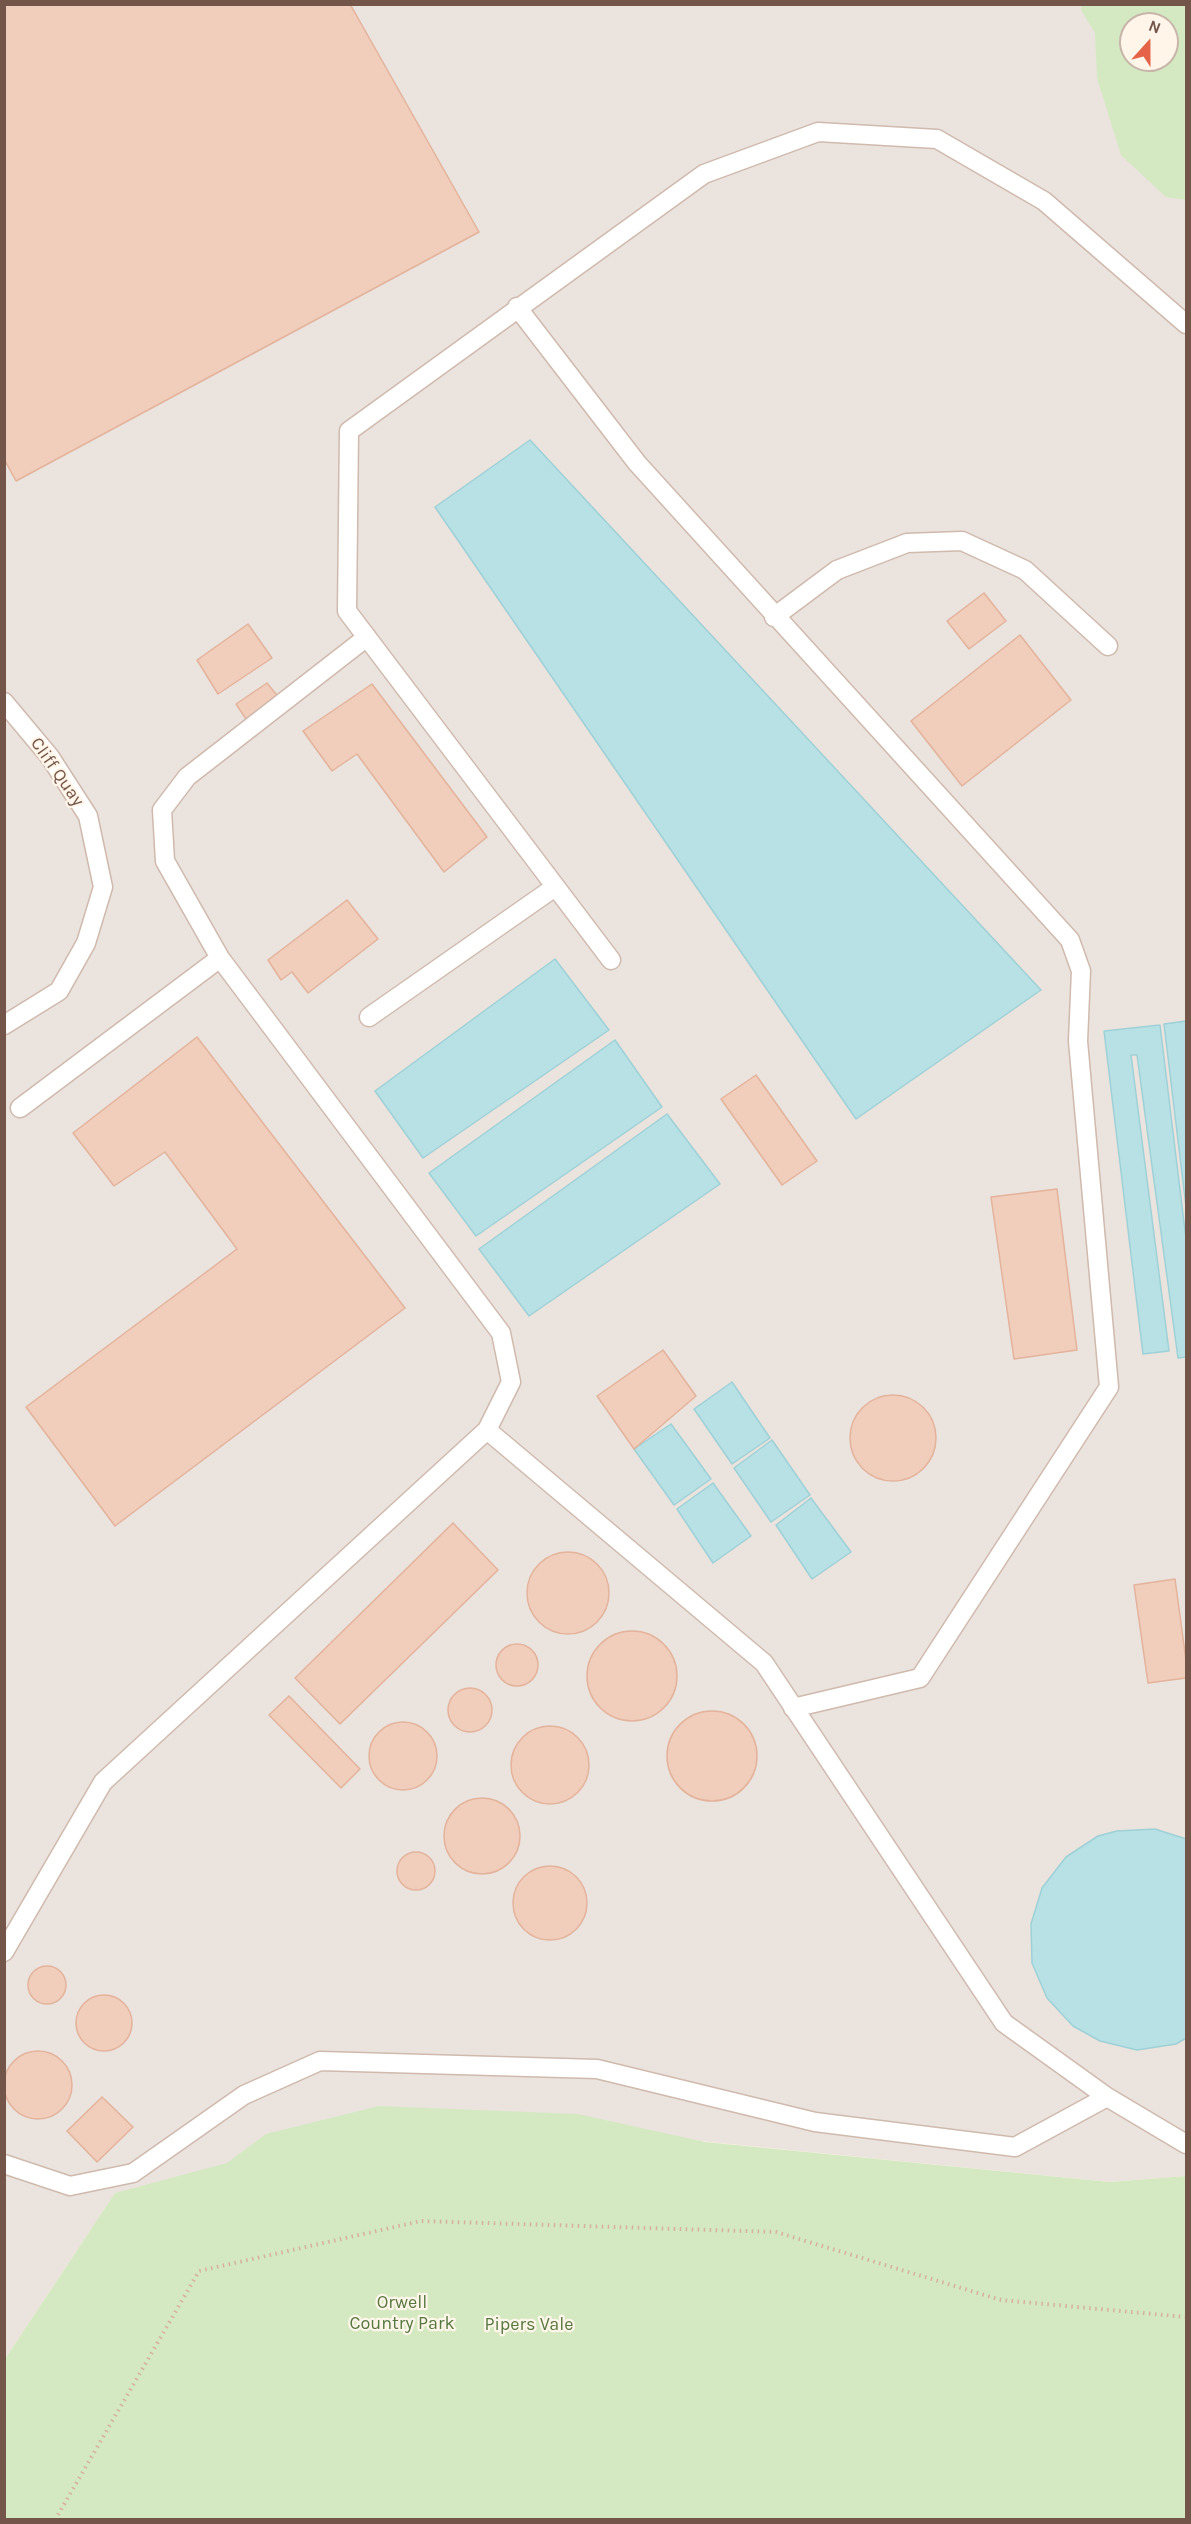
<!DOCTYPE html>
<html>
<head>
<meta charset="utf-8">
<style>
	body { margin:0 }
	#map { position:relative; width:1191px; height:2524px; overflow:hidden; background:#fcf1e3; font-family:Karla,sans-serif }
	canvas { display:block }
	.frame { position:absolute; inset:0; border:6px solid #735649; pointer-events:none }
	.north { position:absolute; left:1119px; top:12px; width:60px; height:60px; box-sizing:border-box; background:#fff5e9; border:2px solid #c7b5a9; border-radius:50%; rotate:21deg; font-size:16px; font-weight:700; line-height:24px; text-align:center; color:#735649 }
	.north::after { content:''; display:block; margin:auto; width:21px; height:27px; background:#e56349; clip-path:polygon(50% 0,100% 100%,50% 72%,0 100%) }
</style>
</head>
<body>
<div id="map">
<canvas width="1191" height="2524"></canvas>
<div class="frame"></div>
<div class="north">N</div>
</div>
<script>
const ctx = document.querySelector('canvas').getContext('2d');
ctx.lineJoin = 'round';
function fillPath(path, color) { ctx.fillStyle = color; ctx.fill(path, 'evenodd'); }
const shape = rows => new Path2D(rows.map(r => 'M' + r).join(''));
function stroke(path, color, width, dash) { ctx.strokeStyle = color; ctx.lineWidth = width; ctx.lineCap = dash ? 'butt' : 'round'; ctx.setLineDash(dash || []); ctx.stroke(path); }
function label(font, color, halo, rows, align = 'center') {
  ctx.font = font + ' Karla,sans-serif'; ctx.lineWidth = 4.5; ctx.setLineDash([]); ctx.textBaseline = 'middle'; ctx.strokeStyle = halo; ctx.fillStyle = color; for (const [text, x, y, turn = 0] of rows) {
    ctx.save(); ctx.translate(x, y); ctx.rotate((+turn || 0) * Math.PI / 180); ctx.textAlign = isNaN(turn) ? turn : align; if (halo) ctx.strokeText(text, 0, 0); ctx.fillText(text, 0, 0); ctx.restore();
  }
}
fillPath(shape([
	[5,5,1186,5,1186,2176,1110,2182,571,2128,115,2193,5,2359],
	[1131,24,1167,24,1167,60,1131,60]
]), '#ebe3de');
fillPath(shape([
	[1082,5,1186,5,1186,200,1166,197,1121,155,1097,78,1095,33,1081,10],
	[1131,24,1167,24,1167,60,1131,60],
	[379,2106,578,2114,705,2142,1110,2182,1186,2176,1186,2519,5,2519,5,2359,115,2193,227,2163,266,2134]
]), '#d4e9c2');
const water = shape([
	[530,440,1041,990,856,1119,435,507,530,440],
	[555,959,609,1030,423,1158,375,1091,555,959],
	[1186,1021,1186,1207,1164,1024,1186,1021],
	[1160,1025,1186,1239,1186,1357,1178,1358,1137,1055,1131,1055,1169,1351,1143,1354,1104,1031,1160,1025],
	[615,1040,662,1107,476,1236,429,1173,615,1040],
	[667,1114,720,1184,529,1316,479,1249,667,1114],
	[732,1382,770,1438,732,1464,694,1409,732,1382],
	[671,1424,711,1479,674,1505,634,1449,671,1424],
	[772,1440,810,1495,771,1522,734,1468,772,1440],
	[713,1483,751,1536,713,1563,677,1509,713,1483],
	[811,1498,851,1552,812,1579,776,1525,811,1498],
	[1155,1829,1186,1839,1186,2038,1176,2044,1137,2050,1100,2041,1073,2026,1047,1998,1032,1963,1031,1924,1042,1888,1066,1857,1098,1836,1117,1831,1155,1829]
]);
fillPath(water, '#b8e1e5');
stroke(water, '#9ed1d7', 1.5);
const building = shape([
	[4,4,350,4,479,232,16,481,4,459,4,4],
	[984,593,1006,621,969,649,947,621,984,593],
	[248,624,272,658,218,694,197,660,248,624],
	[1020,635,1071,700,962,786,911,721,1020,635],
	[267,683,280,699,248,722,236,704,267,683],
	[372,684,487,837,444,872,357,754,332,771,303,731,372,684],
	[347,900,378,939,308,993,292,972,281,980,268,960,347,900],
	[197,1037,405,1308,115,1526,26,1407,237,1249,165,1152,114,1186,73,1133,197,1037],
	[756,1075,817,1161,782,1185,721,1099,756,1075],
	[1057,1189,1077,1350,1014,1359,991,1197,1057,1189],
	[663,1350,696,1396,634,1449,597,1396,663,1350],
	'850 1438a43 43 0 1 1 86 0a43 43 0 1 1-86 0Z',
	[453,1523,498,1570,340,1724,295,1678,453,1523],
	'527 1593a41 41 0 1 1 82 0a41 41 0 1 1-82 0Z',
	[1175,1579,1186,1660,1186,1678,1148,1683,1134,1585,1175,1579],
	'587 1676a45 45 0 1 1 90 0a45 45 0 1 1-90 0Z',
	'496 1665a21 21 0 1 1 42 0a21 21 0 1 1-42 0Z',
	'448 1710a22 22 0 1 1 44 0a22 22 0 1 1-44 0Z',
	[289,1696,360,1769,341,1788,269,1715,289,1696],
	'667 1756a45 45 0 1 1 90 0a45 45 0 1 1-90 0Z',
	'369 1756a34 34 0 1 1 68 0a34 34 0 1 1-68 0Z',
	'511 1765a39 39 0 1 1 78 0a39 39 0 1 1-78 0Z',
	'444 1836a38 38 0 1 1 76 0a38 38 0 1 1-76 0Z',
	'397 1871a19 19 0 1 1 38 0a19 19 0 1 1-38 0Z',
	'513 1903a37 37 0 1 1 74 0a37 37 0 1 1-74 0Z',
	'28 1985a19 19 0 1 1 38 0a19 19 0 1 1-38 0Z',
	'76 2023a28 28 0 1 1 56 0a28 28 0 1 1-56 0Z',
	'4 2085a34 34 0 1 1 68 0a34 34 0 1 1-68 0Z',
	[102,2097,133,2127,97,2162,67,2131,102,2097]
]);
fillPath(building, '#f1cdbb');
stroke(building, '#e3b39c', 1.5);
const lane = shape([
	[517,307,637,463,1070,940,1081,971,1078,1041,1109,1387,920,1678,793,1708],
	[774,617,837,570,907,543,962,541,1025,570,1108,646],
	[4,702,50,757,88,816,103,887,86,943,59,991,4,1025],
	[611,960,347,611,349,431,704,174,818,132,937,139,1044,201,1186,324],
	[369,1017,555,887],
	[20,1108,220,958],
	[487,1430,764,1663,1004,2023,1107,2097],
	[4,1952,103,1782,487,1430,511,1382,501,1333,220,958,165,861,162,810,187,777,367,637],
	[4,2164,70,2186,133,2173,244,2095,320,2061,597,2069,815,2122,1015,2147,1107,2097,1186,2144]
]);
stroke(lane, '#cfbaad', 21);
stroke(shape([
	[55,2520,199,2271,421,2221,776,2232,1001,2300,1186,2317]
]), '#d6b09e', 4, [1.5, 4.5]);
stroke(lane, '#fff', 18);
label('18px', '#735649', '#fff5e9', [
	["Cliff Quay",57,772,55]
]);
label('18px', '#557942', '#fff5e9', [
	["Orwell",402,2303],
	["Country Park",402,2324],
	["Pipers Vale",529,2325]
]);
</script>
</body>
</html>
